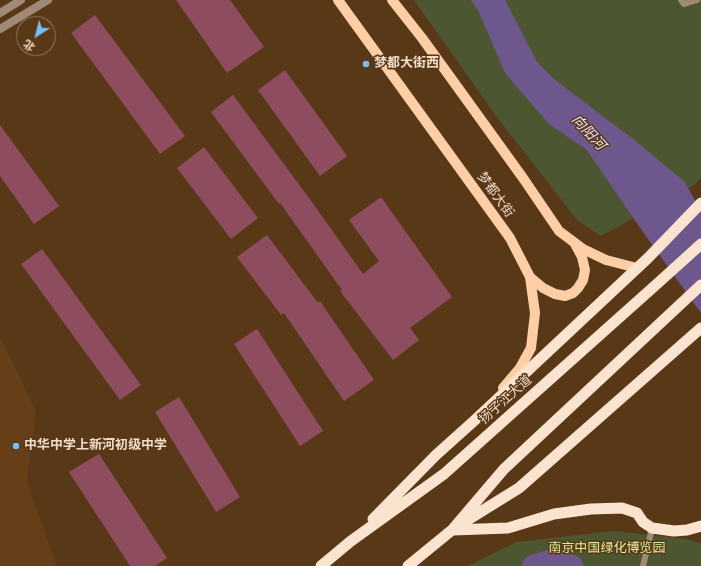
<!DOCTYPE html>
<html>
<head>
<meta charset="utf-8">
<style>
	body { margin:0 }
	#map { position:relative; width:701px; height:566px; overflow:hidden; background:#593818; font-family:"DejaVu Sans","Noto Sans SC",sans-serif }
	canvas { display:block }
	.north { position:absolute; left:16px; top:16px; width:40px; height:40px; box-sizing:border-box; background:#593818; border:1px solid #967a5f; border-radius:50%; rotate:216deg; font-size:11px; font-weight:700; line-height:16px; text-align:center; color:#f1dcca }
	.north::after { content:''; display:block; margin:auto; width:14px; height:18px; background:#76c0f7; clip-path:polygon(50% 0,100% 100%,50% 72%,0 100%) }
</style>
</head>
<body>
<div id="map">
<canvas width="701" height="566"></canvas>
<div class="north">北</div>
</div>
<script>
const ctx = document.querySelector('canvas').getContext('2d');
ctx.lineJoin = 'round';
function fillPath(path, color) { ctx.fillStyle = color; ctx.fill(path, 'evenodd'); }
const shape = rows => new Path2D(rows.map(r => 'M' + r).join(''));
function stroke(path, color, width, dash) { ctx.strokeStyle = color; ctx.lineWidth = width; ctx.lineCap = dash ? 'butt' : 'round'; ctx.setLineDash(dash || []); ctx.stroke(path); }
function label(font, color, halo, rows, align = 'center') {
  ctx.font = font + ' "DejaVu Sans","Noto Sans SC",sans-serif'; ctx.lineWidth = 3; ctx.setLineDash([]); ctx.textBaseline = 'middle'; ctx.strokeStyle = halo; ctx.fillStyle = color; for (const [text, x, y, turn = 0] of rows) {
    ctx.save(); ctx.translate(x, y); ctx.rotate((+turn || 0) * Math.PI / 180); ctx.textAlign = isNaN(turn) ? turn : align; if (halo) ctx.strokeText(text, 0, 0); ctx.fillText(text, 0, 0); ctx.restore();
  }
}
fillPath(shape([
	[0,337,36,411,27,482,57,566,0,566]
]), '#663f18');
fillPath(shape([
	[414,0,701,0,701,178,694,185,601,236,578,221,496,116],
	[614,531,686,539,701,543,701,566,468,566,517,542]
]), '#4c5732');
fillPath(shape([
	[471,0,505,0,537,62,555,80,633,139,684,181,701,211,701,313,638,225,587,150,549,124,505,73,479,12]
]), '#6d578d');
stroke(shape([
	[533,566,549,561,572,566]
]), '#6d578d', 22);
fillPath(shape([
	[176,0,230,0,264,47,227,73],
	[95,15,185,136,160,154,71,33],
	[285,70,347,156,320,176,258,90],
	[233,95,312,202,363,274,379,261,349,220,381,197,452,297,410,328,419,340,393,360,340,291,342,290,280,203,279,204,211,112],
	[0,125,59,206,34,224,0,176],
	[204,147,258,218,231,239,177,168],
	[267,235,318,303,320,301,374,380,344,401,284,313,281,315,237,257],
	[42,249,141,385,120,400,21,264],
	[257,329,323,431,300,446,234,344],
	[179,397,240,497,216,512,155,412],
	[99,454,167,558,155,566,130,566,69,472]
]), '#8d4d5f');
stroke(shape([
	[681,0,684,4,697,0],
	[643,566,652,528]
]), '#a08975', 6);
stroke(shape([
	[0,13,21,0],
	[0,29,48,0]
]), '#a08975', 8);
stroke(shape([
	[338,0,510,238,530,277,535,313,531,348,520,368,503,388],
	[392,0,422,38,523,178,559,231,583,249,606,260,637,268],
	[530,277,543,288,555,294,565,296,573,293,578,288,583,280,585,270,582,257,575,244]
]), '#fecfa7', 10);
stroke(shape([
	[373,519,436,455,475,420,648,258,701,203],
	[461,524,519,488,701,328],
	[453,530,508,528,554,514,591,509,622,508,637,513,643,522,652,528,674,531,687,530,701,526],
	[321,566,351,541,444,474,658,283,701,244],
	[408,566,452,530,504,469,701,285]
]), '#fae3cf', 11);
for (const [x, y, r, color] of [
	[366,64,4,"#76c0f7"],
	[16,446,4,"#76c0f7"]
]) { const dot = new Path2D(); dot.arc(x, y, r, 0, 2 * Math.PI); ctx.fillStyle = color; ctx.fill(dot); stroke(dot, '#593818', 1.5); }
label('bold 13px', '#f1dcca', '#593818', [
	["梦都大街西",374,64],
	["中华中学上新河初级中学",24,446]
], 'left');
label('13px', '#f1dcca', '#593818', [
	["梦都大街",495,195,54],
	["扬子江大道",506,400,-42]
]);
label('13px', '#d5f095', '#593818', [
	["南京中国绿化博览园",607,549]
]);
label('italic 14px', '#e9ddff', '#593818', [
	["向阳河",588,133,47]
]);
</script>
</body>
</html>
